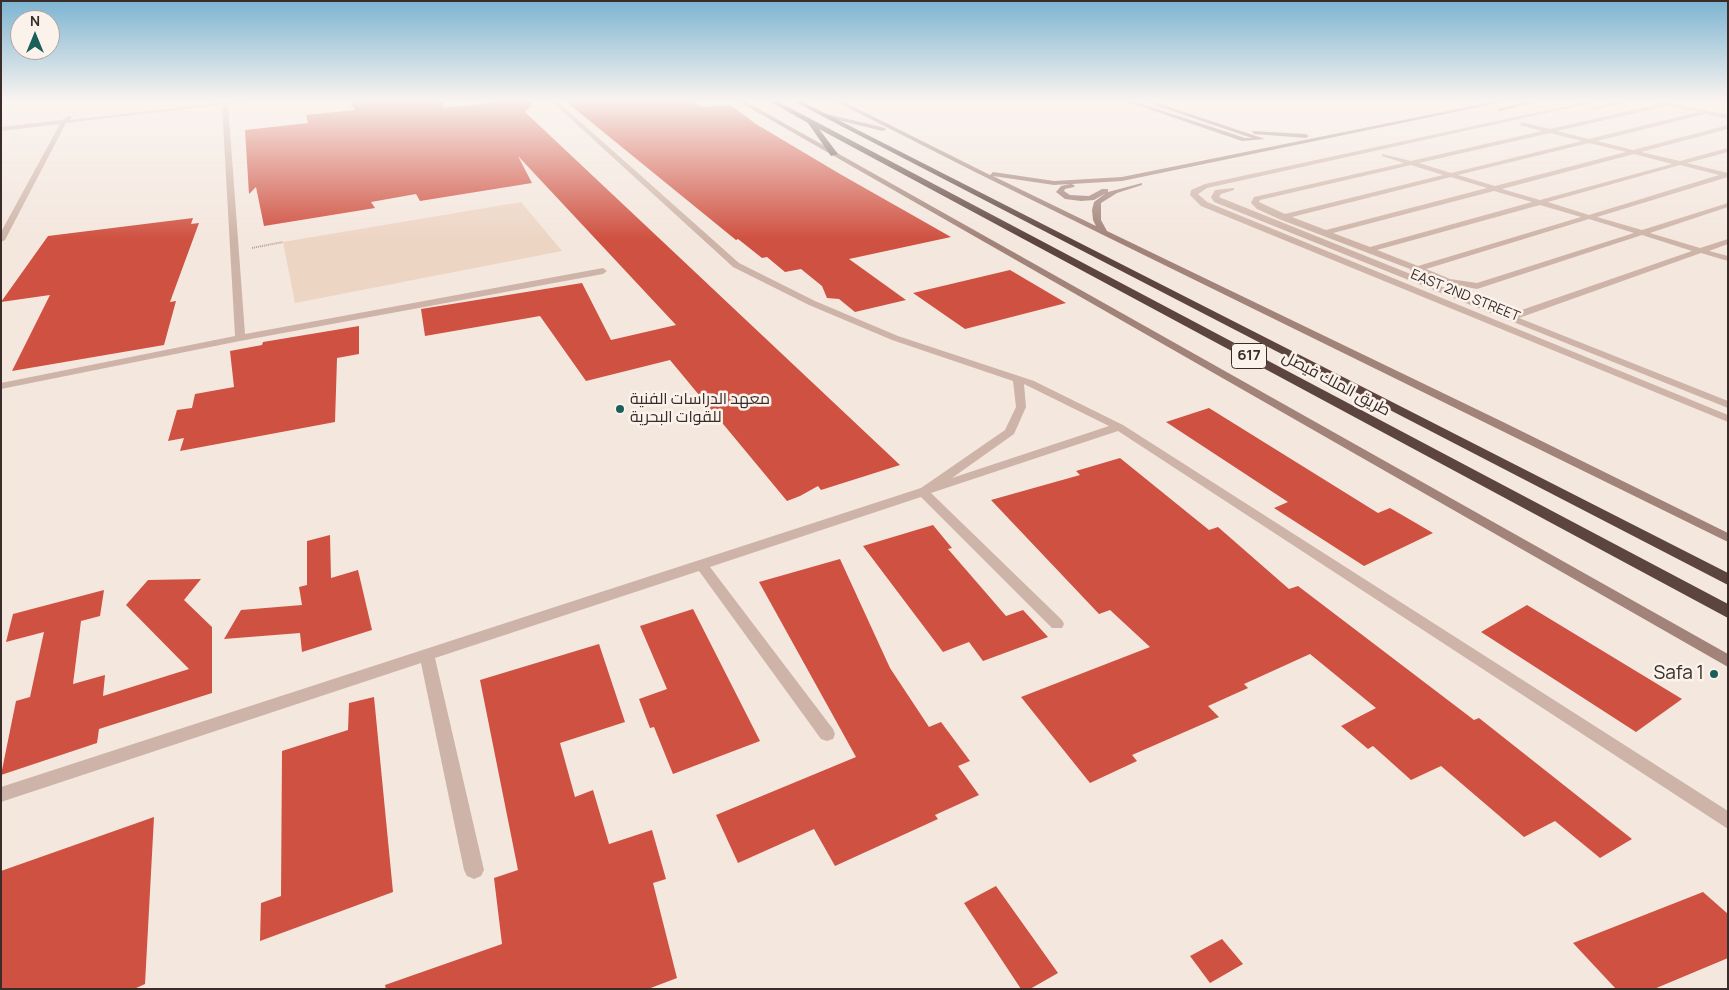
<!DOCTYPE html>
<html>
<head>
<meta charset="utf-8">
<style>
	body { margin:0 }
	#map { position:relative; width:1729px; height:990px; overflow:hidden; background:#f4e7de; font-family:Manrope,sans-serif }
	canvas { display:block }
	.frame { position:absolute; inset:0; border:2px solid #3a2c29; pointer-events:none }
	.north { position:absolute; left:10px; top:10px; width:50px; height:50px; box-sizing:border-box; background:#fbf2eb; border:1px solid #aea39d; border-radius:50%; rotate:0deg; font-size:14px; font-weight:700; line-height:20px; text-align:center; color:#3a2c29 }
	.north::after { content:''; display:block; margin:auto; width:18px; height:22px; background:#1b5f5b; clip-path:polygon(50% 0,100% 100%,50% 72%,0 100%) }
</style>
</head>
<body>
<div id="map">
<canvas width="1729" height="990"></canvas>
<div class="frame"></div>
<div class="north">N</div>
</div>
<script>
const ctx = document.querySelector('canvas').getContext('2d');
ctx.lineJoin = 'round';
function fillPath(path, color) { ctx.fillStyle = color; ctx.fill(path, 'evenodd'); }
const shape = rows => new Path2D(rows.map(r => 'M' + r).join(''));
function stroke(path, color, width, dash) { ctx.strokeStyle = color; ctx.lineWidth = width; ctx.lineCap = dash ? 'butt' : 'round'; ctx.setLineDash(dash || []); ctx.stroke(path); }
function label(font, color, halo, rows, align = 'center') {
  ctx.font = font + ' Manrope,Cairo,sans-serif'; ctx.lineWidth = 5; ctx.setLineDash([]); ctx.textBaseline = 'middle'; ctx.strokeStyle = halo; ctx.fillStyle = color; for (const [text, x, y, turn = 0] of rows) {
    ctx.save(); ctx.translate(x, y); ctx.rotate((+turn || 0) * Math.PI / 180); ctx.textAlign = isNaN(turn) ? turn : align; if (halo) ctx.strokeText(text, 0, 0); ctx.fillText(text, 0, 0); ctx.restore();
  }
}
fillPath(shape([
	[521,202,562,251,295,303,283,242]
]), '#edd5c4');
fillPath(shape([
	[349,100,443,100,443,108,514,100,536,100,525,112,900,465,821,490,818,486,800,496,787,501,670,360,586,381,540,316,425,336,421,309,582,283,611,340,676,325,518,156,532,183,420,201,416,194,371,202,375,208,264,226,256,187,249,194,245,130,308,123,306,115,355,110],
	[564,100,689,100,703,107,727,105,733,107,756,124,840,174,951,237,849,259,906,300,855,312,839,299,827,298,822,286,801,269,785,272,767,257,762,258,738,239,736,240],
	[193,218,191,224,199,223,170,302,176,301,164,345,12,371,50,295,1,302,48,236],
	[1010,270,1066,303,965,329,913,293],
	[359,326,359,354,337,358,335,422,180,451,184,438,168,441,177,410,192,408,195,394,234,387,230,351,262,345,263,342],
	[1209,408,1378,513,1390,508,1433,533,1364,566,1274,508,1288,502,1166,422],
	[1120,458,1209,530,1218,527,1289,589,1298,586,1474,720,1479,718,1632,839,1600,858,1555,821,1524,837,1441,766,1411,780,1373,746,1368,749,1341,726,1376,708,1310,654,1244,684,1248,688,1208,706,1219,717,1132,755,1137,761,1090,783,1021,697,1150,647,1110,610,1099,614,991,500,1080,475,1076,471],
	[933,525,952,548,948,549,1006,616,1023,610,1048,637,983,661,969,642,943,652,863,546],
	[330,535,331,578,358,570,372,630,302,652,300,633,224,639,241,610,302,605,299,587,307,585,307,541],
	[840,559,890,668,929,727,941,722,970,761,958,766,979,795,935,815,938,819,835,866,814,829,738,863,716,815,856,757,759,582],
	[201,579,184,600,212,627,212,693,99,729,97,743,1,775,16,701,30,697,44,632,6,642,13,614,104,590,100,616,81,621,73,684,105,675,103,696,189,669,126,605,148,580],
	[1527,605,1682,699,1636,732,1481,632],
	[693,609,760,741,673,774,654,727,650,728,639,699,667,689,640,626],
	[599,644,625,722,560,743,575,797,593,790,609,844,652,830,666,879,653,883,677,978,648,989,386,989,385,985,502,944,494,878,518,870,480,680],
	[374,697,393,892,260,941,261,903,281,896,282,751,348,730,349,703],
	[154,817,145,984,134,989,1,989,1,871],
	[996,886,1058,973,1030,989,1021,989,964,903],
	[1703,892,1728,914,1728,958,1654,989,1616,989,1573,943],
	[1222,939,1243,964,1210,983,1190,956]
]), '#cf5141');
stroke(shape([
	[252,248,283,242]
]), '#ba9e92', 2, [1, 1]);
fillPath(shape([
	[211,100,228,104,245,334,603,268,607,271,603,274,240,341,1,389,1,383,235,336,222,105,211,102,211,100],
	[1594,100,1605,100,1207,188,1198,194,1207,202,1728,415,1728,422,1201,206,1190,195,1191,190,1205,184,1594,100],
	[1623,100,1634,100,1593,110,1590,108,1623,100],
	[1658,100,1728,115,1728,119,1705,114,1597,141,1633,150,1728,125,1728,129,1641,152,1680,161,1728,148,1728,152,1687,163,1728,173,1728,177,1597,217,1642,230,1728,203,1728,207,1650,233,1700,248,1728,239,1728,244,1709,251,1728,256,1728,261,1701,253,1519,318,1728,401,1728,408,1214,202,1211,197,1215,190,1234,188,1234,190,1221,194,1219,197,1510,314,1692,251,1642,235,1477,289,1445,283,1417,272,1411,272,1410,269,1279,219,1257,209,1251,203,1254,197,1404,163,1382,156,1382,154,1411,161,1542,131,1520,125,1522,122,1550,129,1659,104,1655,102,1658,100],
	[1667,106,1698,112,1589,139,1557,131,1667,106],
	[1550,133,1582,141,1451,173,1419,163,1550,133],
	[1589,143,1626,152,1495,186,1458,175,1589,143],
	[1634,154,1672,164,1540,200,1502,189,1634,154],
	[1411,165,1443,175,1285,214,1259,202,1260,200,1411,165],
	[1680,165,1719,175,1589,215,1548,202,1680,165],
	[1451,177,1487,188,1326,230,1292,217,1451,177],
	[1494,191,1532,202,1370,247,1333,233,1494,191],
	[1540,205,1581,217,1418,266,1377,250,1540,205],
	[1589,219,1634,233,1477,283,1450,279,1426,269,1589,219]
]), '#ceb4a8');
fillPath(shape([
	[245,100,263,100,66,123,5,240,1,242,1,232,60,124,1,131,1,127,62,120,69,115,72,117,70,120,245,100],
	[550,100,556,100,739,263,815,301,898,336,1034,381,1123,425,1728,811,1728,829,1118,431,931,493,1062,620,1064,624,1062,628,1052,628,921,497,710,567,833,729,835,734,833,739,827,741,821,739,699,571,435,658,484,870,481,876,474,879,467,876,464,870,421,663,1,802,1,787,921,488,1005,430,1016,407,1013,381,892,340,809,305,733,267,550,100],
	[1024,384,1109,426,952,478,1014,434,1026,407,1024,384]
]), '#ceb4a8');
fillPath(shape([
	[736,100,743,100,1728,654,1728,667,736,100],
	[833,100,840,100,990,175,993,172,1054,181,1122,177,1502,100,1513,100,1122,181,1072,184,1075,186,1074,187,1065,189,1064,191,1070,195,1089,196,1102,189,1108,189,1108,192,1142,183,1142,185,1117,193,1101,203,1101,220,1107,231,1503,422,1728,533,1728,542,975,172,833,100],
	[993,176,1054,185,1070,184,1061,186,1056,192,1065,199,1081,201,1094,200,1106,193,1094,202,1092,210,1093,220,1096,226,993,176],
	[1122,100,1130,100,1245,138,1252,138,1140,100,1148,100,1265,139,1242,141,1122,100],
	[1534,100,1545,100,1500,111,1497,109,1534,100],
	[823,113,885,128,886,129,883,131,821,116,823,113],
	[1252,131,1306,134,1309,136,1306,138,1254,134,1252,131]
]), '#a28379');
fillPath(shape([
	[767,100,775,100,1728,604,1728,618,819,129,838,154,831,156,808,123,767,100],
	[791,100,799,100,1728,573,1728,585,791,100]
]), '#5c443f');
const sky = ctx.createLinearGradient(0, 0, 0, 239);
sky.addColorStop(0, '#7cb4d1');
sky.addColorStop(0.42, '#faf4f0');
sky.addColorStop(1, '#faf4f000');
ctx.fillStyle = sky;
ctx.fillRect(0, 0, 1729, 239);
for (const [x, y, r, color] of [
	[620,409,5,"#1b5f5b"],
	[1714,674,5,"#1b5f5b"]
]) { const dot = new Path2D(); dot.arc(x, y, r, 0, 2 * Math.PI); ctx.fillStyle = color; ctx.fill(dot); stroke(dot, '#fbf2eb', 2); }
label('14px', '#3a2c29', '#fbf2eb', [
	["EAST 2ND STREET",1465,296,22]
]);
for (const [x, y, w] of [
	[1249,356,35]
]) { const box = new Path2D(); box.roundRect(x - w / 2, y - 12.5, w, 25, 4); ctx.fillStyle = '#fbf2eb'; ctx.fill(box); stroke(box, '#3a2c29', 1); }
label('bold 15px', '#3a2c29', null, [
	["617",1249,356]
]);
label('16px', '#3a2c29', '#fbf2eb', [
	["طريق الملك فيصل",1336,384,28]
]);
label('16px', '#3a2c29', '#fbf2eb', [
	["معهد الدراسات الفنية",630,400],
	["للقوات البحرية",630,418]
], 'left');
label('19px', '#3a2c29', '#fbf2eb', [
	["Safa 1",1704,674]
], 'right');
</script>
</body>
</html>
